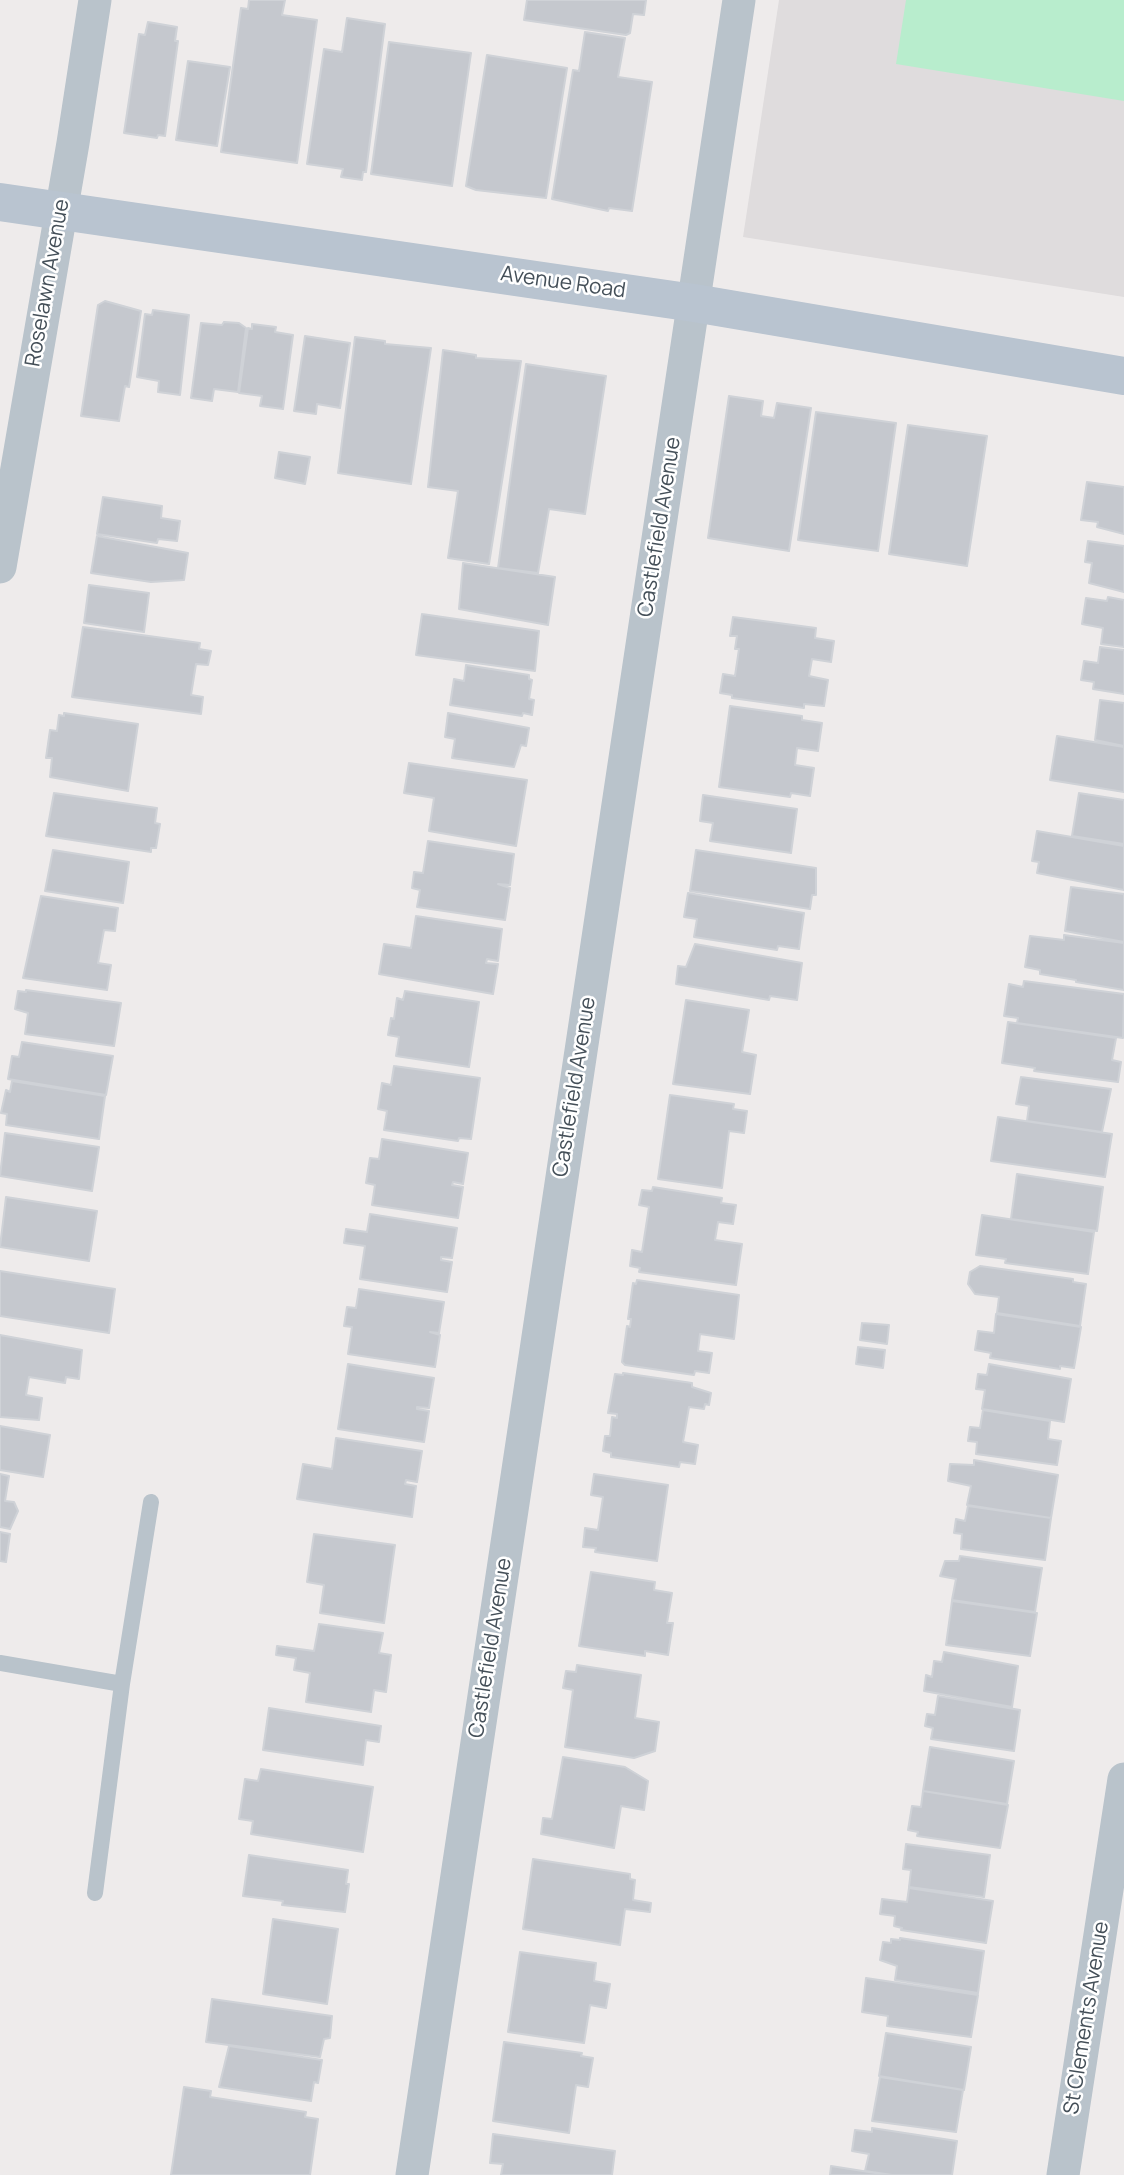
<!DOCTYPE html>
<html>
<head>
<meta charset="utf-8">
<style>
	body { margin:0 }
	canvas { display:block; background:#eeebeb }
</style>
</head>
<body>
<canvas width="1124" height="2175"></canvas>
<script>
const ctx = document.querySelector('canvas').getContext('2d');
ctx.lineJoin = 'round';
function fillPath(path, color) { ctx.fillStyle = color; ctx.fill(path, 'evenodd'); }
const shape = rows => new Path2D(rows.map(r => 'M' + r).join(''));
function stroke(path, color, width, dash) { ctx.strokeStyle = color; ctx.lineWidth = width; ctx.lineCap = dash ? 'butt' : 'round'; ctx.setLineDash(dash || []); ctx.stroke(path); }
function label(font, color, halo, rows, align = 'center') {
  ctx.font = font + ' Manrope,sans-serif'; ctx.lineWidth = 5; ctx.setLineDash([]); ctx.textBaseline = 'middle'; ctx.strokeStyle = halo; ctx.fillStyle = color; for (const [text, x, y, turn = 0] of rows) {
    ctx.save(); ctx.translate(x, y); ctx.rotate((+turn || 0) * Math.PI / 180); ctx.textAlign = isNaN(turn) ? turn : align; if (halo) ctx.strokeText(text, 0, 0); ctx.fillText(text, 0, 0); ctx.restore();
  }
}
fillPath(shape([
	[779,0,1124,0,1124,297,743,237]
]), '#dfdcdd');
fillPath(shape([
	[906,0,1124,0,1124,101,896,64]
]), '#b8edcd');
const building = shape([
	[249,0,285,0,282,15,317,20,297,163,221,152,241,8,248,9,249,0],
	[527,0,646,0,644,15,633,14,630,33,626,35,524,20,527,0],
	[347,18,385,24,366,172,363,172,362,180,341,177,343,169,307,164,324,49,342,52,347,18],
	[148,22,177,27,175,41,178,41,165,136,158,135,157,138,124,133,139,34,145,35,148,22],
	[585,32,625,38,618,77,652,82,632,211,609,208,608,211,552,199,573,70,579,71,585,32],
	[389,42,471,53,452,186,371,174,389,42],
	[487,55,567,68,546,198,476,190,466,186,487,55],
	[188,61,230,67,217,146,176,140,188,61],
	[105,301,141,311,129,387,125,386,119,421,81,416,98,305,105,301],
	[153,310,189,315,180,395,158,392,159,381,137,377,145,314,152,315,153,310],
	[224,322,239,323,246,328,238,392,214,389,212,401,191,398,201,323,222,325,224,322],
	[252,324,276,327,275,332,293,335,283,409,260,406,262,396,239,393,248,328,252,329,252,324],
	[305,336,350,343,340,408,317,404,316,414,294,411,305,336],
	[355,337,385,341,385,344,431,348,411,484,338,473,355,337],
	[443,350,476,355,476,358,521,361,489,564,448,558,458,491,428,487,443,350],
	[526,364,606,376,585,514,549,509,538,573,498,568,526,364],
	[729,396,763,401,761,416,774,418,777,403,811,408,789,551,708,538,729,396],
	[816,412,896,423,878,551,798,540,816,412],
	[908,425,987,436,967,566,889,554,908,425],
	[279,452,310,457,305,484,275,478,279,452],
	[1087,482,1124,487,1124,534,1097,527,1098,522,1081,520,1087,482],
	[103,497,162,506,161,518,180,521,177,541,158,539,157,543,97,534,103,497],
	[97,536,188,553,184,580,151,582,91,573,97,536],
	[1088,541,1124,546,1124,592,1089,583,1092,563,1085,562,1088,541],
	[463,563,555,577,548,625,459,609,463,563],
	[89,585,149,593,144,632,84,623,89,585],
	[1108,597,1124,600,1124,647,1101,644,1103,628,1082,624,1086,598,1107,601,1108,597],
	[422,614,539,631,535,671,416,655,422,614],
	[733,617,816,628,815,638,834,641,831,662,812,659,809,676,828,680,824,706,804,704,804,708,732,698,732,695,720,693,723,674,735,676,739,649,735,649,737,636,730,636,733,617],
	[83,627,200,643,199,649,211,651,208,665,196,664,191,695,203,697,201,714,72,697,83,627],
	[1100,647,1124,650,1124,694,1093,689,1094,682,1081,680,1084,661,1098,663,1100,647],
	[466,665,529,675,529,679,532,680,529,699,534,700,532,715,523,713,522,716,450,705,454,679,464,681,466,665],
	[1100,700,1124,703,1124,746,1095,740,1100,700],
	[730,706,802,716,802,720,822,723,818,751,797,748,795,765,814,768,810,796,791,793,790,797,719,787,730,706],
	[64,713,138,724,128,791,50,777,52,758,46,758,50,730,57,731,59,715,64,716,64,713],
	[448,713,529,728,526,746,521,745,514,767,452,758,455,739,445,737,448,713],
	[1057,736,1124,747,1124,792,1050,780,1057,736],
	[409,763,527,780,516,846,429,831,434,798,404,793,409,763],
	[54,793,157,808,155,823,160,824,156,848,151,848,151,852,46,836,54,793],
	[1079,793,1124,800,1124,844,1072,836,1079,793],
	[703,795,797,809,791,853,710,841,713,823,700,821,703,795],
	[1037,831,1124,846,1124,890,1037,873,1039,862,1032,861,1037,831],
	[428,841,514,854,510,885,498,884,510,888,505,920,417,907,420,890,412,888,414,872,423,873,428,841],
	[53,850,129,862,123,903,45,891,53,850],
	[696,850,816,868,816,895,812,895,810,909,690,891,696,850],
	[1071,887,1124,894,1124,942,1065,931,1071,887],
	[688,893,804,913,799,949,778,946,777,950,694,937,697,919,684,917,688,893],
	[41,896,118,908,115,931,104,930,98,963,111,965,107,990,23,978,41,896],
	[416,916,502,929,498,961,487,959,486,963,498,964,493,994,379,974,384,944,411,948,416,916],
	[1064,935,1124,943,1124,990,1076,982,1076,980,1040,974,1040,970,1025,967,1030,936,1064,940,1064,935],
	[695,944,802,963,797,1000,770,996,769,1000,676,984,678,966,686,967,695,944],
	[1024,981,1124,994,1123,1038,1017,1023,1018,1018,1004,1016,1009,984,1023,987,1024,981],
	[26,990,121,1003,114,1046,25,1034,28,1013,15,1009,18,991,26,992,26,990],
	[405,991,479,1002,469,1067,396,1056,399,1037,388,1035,391,1018,394,1019,397,998,403,1000,405,991],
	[686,1000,749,1010,742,1052,756,1055,750,1094,673,1084,686,1000],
	[1008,1022,1116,1038,1112,1060,1121,1062,1118,1082,1034,1071,1035,1068,1002,1063,1008,1022],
	[22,1042,113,1056,106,1095,8,1079,12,1056,19,1057,22,1042],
	[394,1066,480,1078,471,1139,459,1138,458,1141,384,1130,387,1111,378,1109,382,1083,391,1085,394,1066],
	[1021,1077,1111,1089,1102,1132,1027,1121,1029,1106,1016,1104,1021,1077],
	[12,1081,105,1096,99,1139,6,1125,7,1114,1,1113,6,1090,10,1092,12,1081],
	[670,1095,734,1104,733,1109,747,1111,744,1133,729,1131,722,1188,658,1179,670,1095],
	[998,1117,1112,1134,1105,1177,991,1161,998,1117],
	[5,1133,99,1147,92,1191,0,1176,5,1133],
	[382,1139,468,1153,463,1184,453,1182,452,1185,463,1187,458,1218,372,1205,375,1185,366,1183,370,1158,379,1159,382,1139],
	[1017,1174,1103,1187,1097,1231,1011,1219,1017,1174],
	[653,1187,722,1198,721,1203,736,1205,733,1224,718,1222,715,1240,742,1244,736,1285,639,1272,640,1268,630,1266,632,1250,642,1252,649,1207,639,1205,642,1190,652,1191,653,1187],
	[6,1197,97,1211,89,1261,0,1247,6,1197],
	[370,1214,457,1228,452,1258,441,1257,441,1260,452,1262,447,1292,360,1279,365,1246,344,1243,346,1229,367,1232,370,1214],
	[982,1215,1094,1232,1088,1274,1005,1263,1006,1259,976,1255,982,1215],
	[980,1266,1073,1279,1073,1282,1086,1284,1080,1326,997,1313,999,1297,975,1294,968,1284,970,1272,980,1266],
	[0,1271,115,1289,109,1333,0,1316,0,1271],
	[637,1280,739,1295,734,1339,700,1334,698,1351,712,1353,709,1373,695,1371,694,1375,625,1365,622,1362,627,1326,630,1327,631,1319,628,1319,633,1283,636,1284,637,1280],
	[359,1289,444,1302,439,1333,430,1332,440,1335,435,1367,348,1354,352,1327,344,1326,347,1307,356,1308,359,1289],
	[996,1314,1081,1327,1074,1368,1060,1366,1060,1369,990,1358,991,1353,975,1350,978,1331,994,1333,996,1314],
	[862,1323,889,1325,887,1344,860,1340,862,1323],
	[0,1335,82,1350,79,1379,66,1377,65,1383,29,1377,26,1395,42,1398,39,1420,0,1417,0,1335],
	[858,1347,885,1350,883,1368,856,1364,858,1347],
	[348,1364,434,1378,429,1408,417,1407,417,1409,429,1411,424,1442,338,1429,348,1364],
	[989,1364,1071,1379,1064,1422,982,1409,985,1390,976,1389,978,1374,987,1375,989,1364],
	[623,1373,692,1383,692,1387,711,1393,709,1405,705,1404,704,1409,689,1407,683,1442,698,1445,695,1464,680,1462,679,1467,611,1457,611,1453,603,1451,605,1436,610,1436,612,1417,617,1418,617,1414,608,1413,615,1374,623,1375,623,1373],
	[983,1410,1050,1421,1048,1439,1061,1441,1057,1465,976,1454,977,1442,968,1441,970,1427,980,1428,983,1410],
	[0,1426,50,1435,43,1477,0,1470,0,1426],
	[336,1438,422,1451,417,1482,406,1480,405,1484,416,1486,412,1517,297,1499,303,1464,332,1469,336,1438],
	[974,1460,1058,1475,1051,1518,967,1505,971,1486,948,1481,950,1464,974,1465,974,1460],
	[0,1474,9,1476,5,1501,14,1502,18,1511,10,1529,0,1527,0,1474],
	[594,1474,668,1485,657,1561,595,1552,596,1548,583,1547,585,1528,598,1530,603,1497,591,1495,594,1474],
	[968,1506,1051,1518,1045,1560,961,1549,962,1534,954,1533,956,1519,965,1521,968,1506],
	[0,1532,10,1534,6,1562,0,1561,0,1532],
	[314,1534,395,1545,384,1623,320,1613,324,1585,307,1582,314,1534],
	[960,1556,1042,1568,1035,1612,952,1600,956,1579,940,1576,945,1561,959,1561,960,1556],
	[591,1572,655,1582,654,1590,672,1593,667,1623,673,1623,668,1655,645,1651,645,1656,579,1646,591,1572],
	[952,1601,1037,1613,1030,1656,946,1645,952,1601],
	[319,1624,383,1633,379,1653,391,1655,386,1692,374,1690,371,1712,306,1702,310,1673,294,1670,296,1658,276,1655,277,1646,314,1651,319,1624],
	[944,1652,1018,1666,1012,1707,924,1691,926,1675,932,1677,934,1661,942,1662,944,1652],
	[577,1665,641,1675,635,1718,659,1722,655,1751,634,1758,565,1747,573,1690,563,1688,566,1671,576,1672,577,1665],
	[938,1696,1020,1710,1014,1751,931,1739,933,1728,925,1726,927,1714,935,1715,938,1696],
	[269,1708,381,1726,379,1742,366,1740,363,1765,263,1750,269,1708],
	[930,1747,1014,1761,1007,1804,923,1791,930,1747],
	[563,1757,625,1767,648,1781,644,1810,621,1806,614,1848,541,1834,543,1818,552,1819,563,1757],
	[261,1769,373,1787,363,1852,251,1834,253,1821,239,1819,245,1779,258,1781,261,1769],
	[923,1791,1008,1805,1000,1848,917,1836,918,1832,908,1830,912,1806,921,1807,923,1791],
	[906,1844,990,1855,984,1897,909,1887,911,1870,903,1869,906,1844],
	[249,1855,348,1870,346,1884,349,1884,345,1912,282,1905,283,1901,243,1896,249,1855],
	[533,1859,630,1874,630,1879,635,1880,633,1900,651,1903,650,1912,625,1909,620,1945,523,1929,533,1859],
	[909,1888,993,1901,986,1943,901,1930,902,1928,894,1926,895,1916,880,1914,882,1899,907,1902,909,1888],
	[273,1919,338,1929,327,2004,263,1994,273,1919],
	[900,1938,984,1951,978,1993,895,1980,897,1966,880,1960,883,1942,891,1943,891,1939,900,1940,900,1938],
	[520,1952,596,1963,594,1981,610,1984,606,2008,590,2005,584,2043,508,2032,520,1952],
	[866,1978,978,1995,971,2037,887,2026,888,2016,862,2012,866,1978],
	[212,1999,332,2016,330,2038,324,2039,320,2057,206,2042,212,1999],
	[886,2033,971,2047,964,2090,879,2076,886,2033],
	[504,2042,582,2053,581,2056,593,2058,588,2087,576,2085,569,2133,493,2121,504,2042],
	[229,2046,322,2060,318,2083,314,2082,311,2101,219,2087,229,2046],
	[880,2077,963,2090,956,2132,872,2121,880,2077],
	[184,2087,211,2091,210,2097,306,2112,305,2117,318,2119,310,2175,171,2175,184,2087],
	[872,2128,957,2141,952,2175,892,2175,865,2171,869,2154,852,2151,855,2130,872,2132,872,2128],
	[493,2134,615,2151,612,2175,501,2175,503,2164,490,2163,493,2134],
	[831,2166,888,2175,830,2175,831,2166]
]);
fillPath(building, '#c5c8ce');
stroke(building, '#cfd2d7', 2);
stroke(shape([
	[0,1663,122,1684],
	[95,1893,122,1684,151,1502]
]), '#b9c3cb', 16);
stroke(shape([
	[0,567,73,143,95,0],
	[412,2175,739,0],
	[1063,2175,1124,1779]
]), '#b9c3cb', 33);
stroke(shape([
	[0,202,694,303,1124,376]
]), '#b9c4d0', 38);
label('21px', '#444f58', '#fff', [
	["Roselawn Avenue",48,283,-80],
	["Avenue Road",563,283,8],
	["Castlefield Avenue",660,527,-81],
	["Castlefield Avenue",575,1087,-81],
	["Castlefield Avenue",491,1648,-81],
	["St Clements Avenue",1087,2018,-81]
]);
</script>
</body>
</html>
